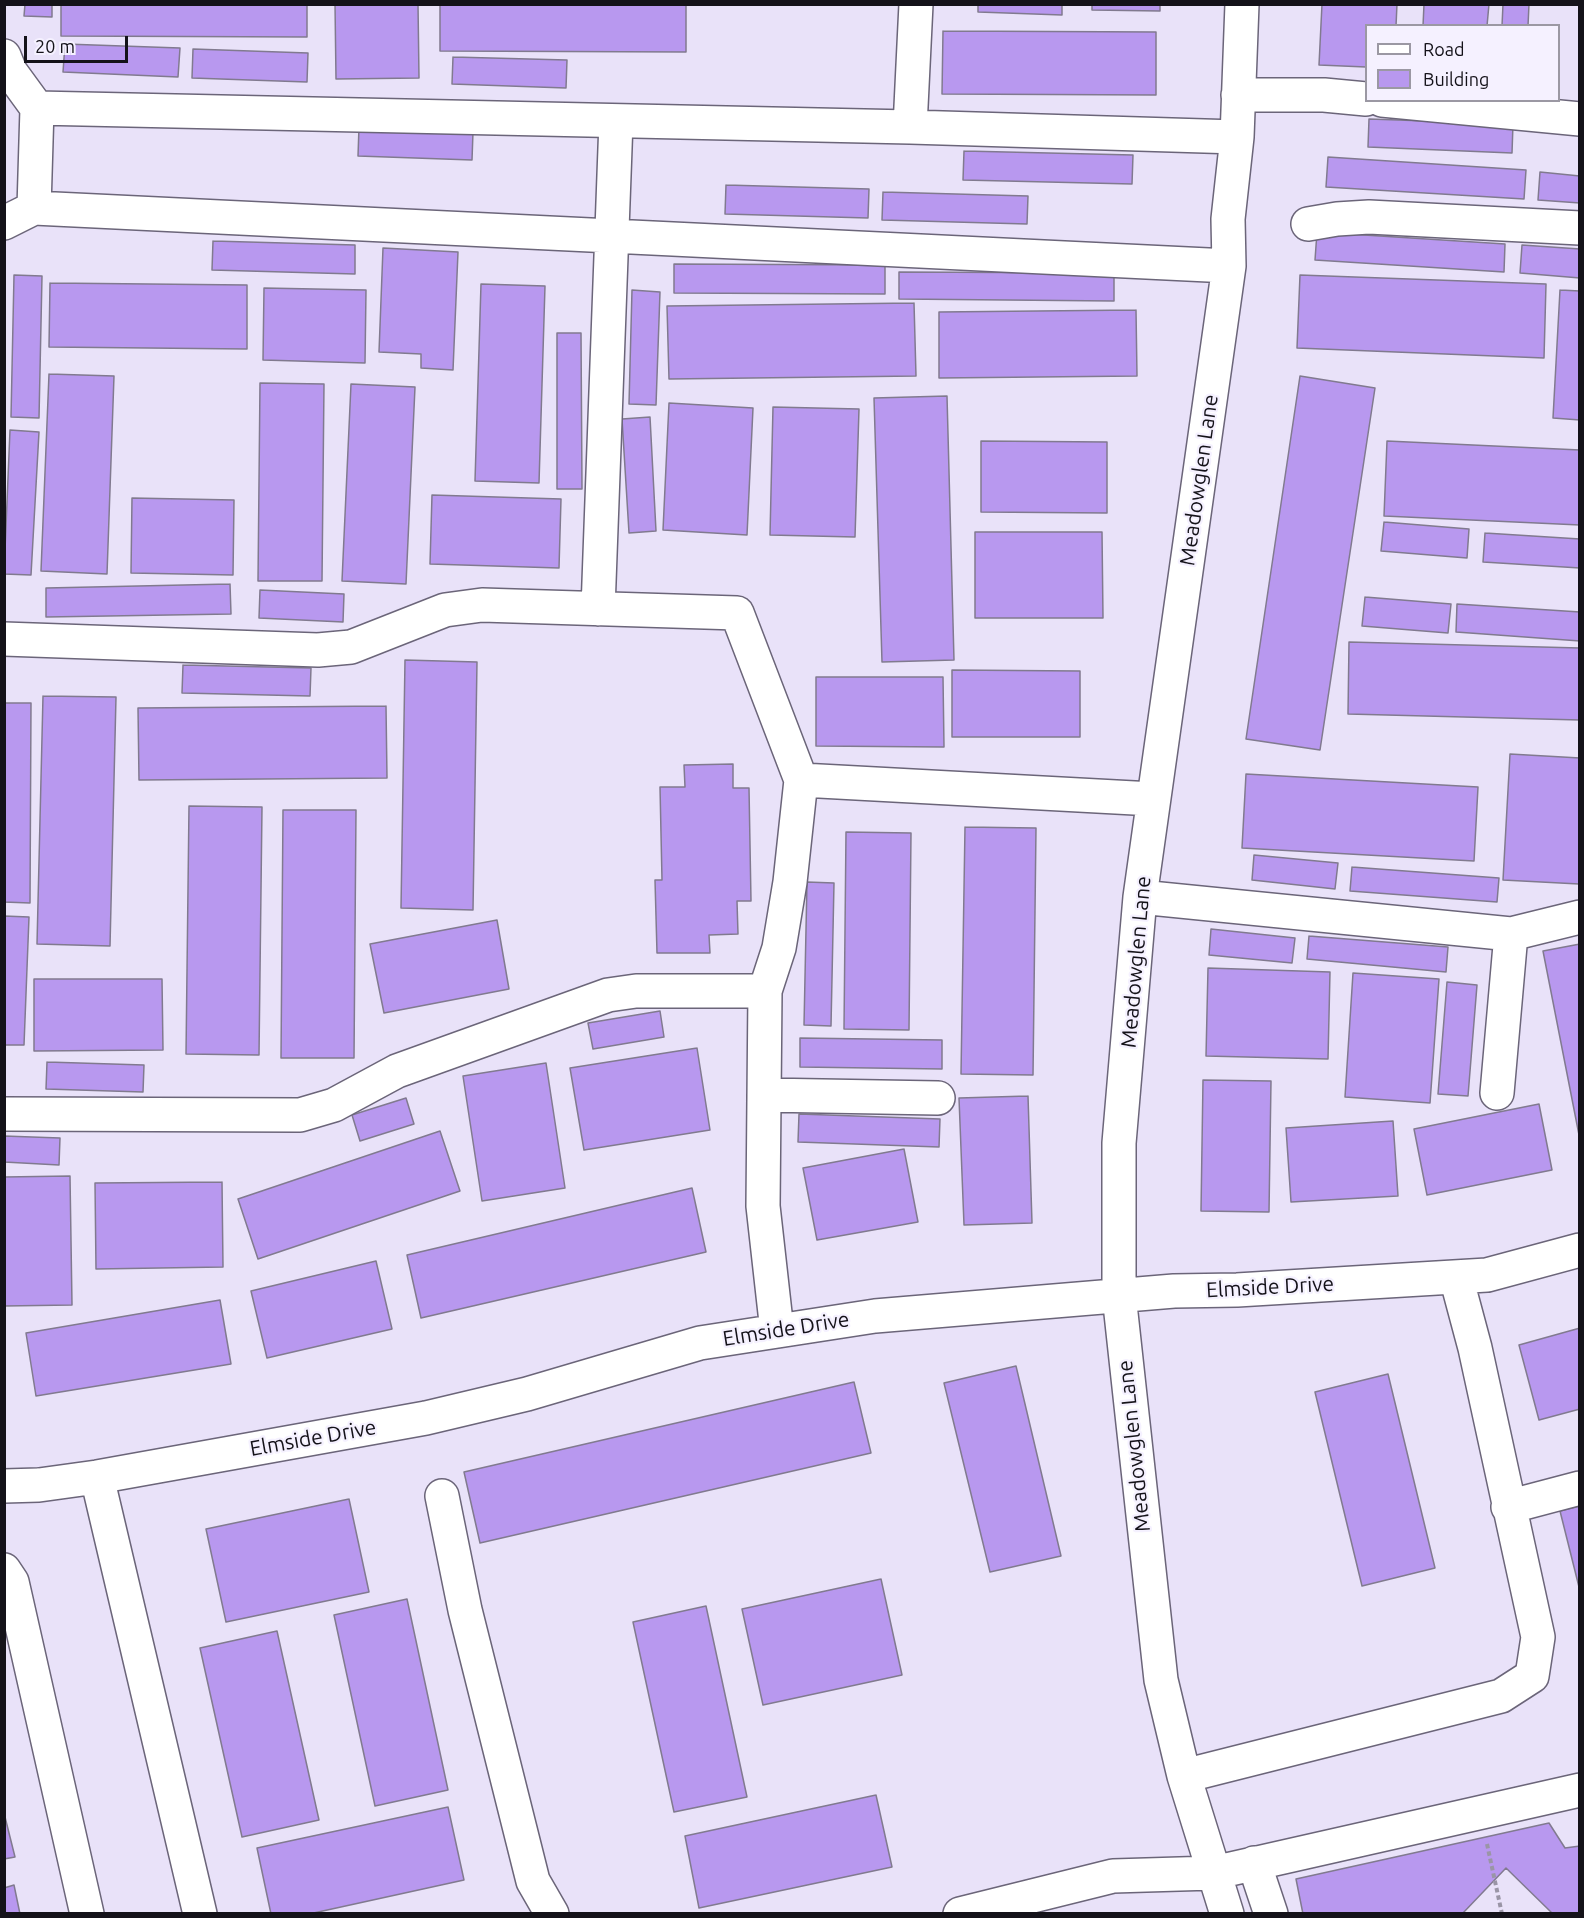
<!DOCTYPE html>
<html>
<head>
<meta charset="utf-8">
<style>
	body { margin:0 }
	#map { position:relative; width:1584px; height:1918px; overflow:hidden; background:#e9e2f9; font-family:Ubuntu,sans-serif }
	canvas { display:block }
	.frame { position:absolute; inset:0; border:6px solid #141219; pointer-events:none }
	.legend { position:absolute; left:1365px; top:24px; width:195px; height:78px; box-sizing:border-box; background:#f5f1ff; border:2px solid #9b98a3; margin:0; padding:8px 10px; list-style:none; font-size:18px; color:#141219 }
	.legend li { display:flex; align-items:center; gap:12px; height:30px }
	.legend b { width:30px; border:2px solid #9b98a3 }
	.scale { position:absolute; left:24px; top:36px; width:104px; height:27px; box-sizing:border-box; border:3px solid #141219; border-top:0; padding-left:8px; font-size:18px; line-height:21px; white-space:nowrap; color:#141219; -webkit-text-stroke:4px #f5f1ff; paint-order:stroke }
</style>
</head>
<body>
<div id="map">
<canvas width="1584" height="1918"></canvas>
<div class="frame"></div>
<ul class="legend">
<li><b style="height:8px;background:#fff"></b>Road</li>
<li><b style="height:16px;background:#b898ef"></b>Building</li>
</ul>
<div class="scale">20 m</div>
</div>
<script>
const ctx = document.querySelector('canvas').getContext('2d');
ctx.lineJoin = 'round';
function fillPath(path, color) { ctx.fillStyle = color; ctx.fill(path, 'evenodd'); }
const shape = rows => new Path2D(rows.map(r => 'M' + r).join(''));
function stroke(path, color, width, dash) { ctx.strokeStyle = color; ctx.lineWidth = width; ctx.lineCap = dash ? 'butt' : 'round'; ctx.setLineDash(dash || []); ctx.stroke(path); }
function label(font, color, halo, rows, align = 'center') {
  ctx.font = font + ' Ubuntu,sans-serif'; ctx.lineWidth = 4.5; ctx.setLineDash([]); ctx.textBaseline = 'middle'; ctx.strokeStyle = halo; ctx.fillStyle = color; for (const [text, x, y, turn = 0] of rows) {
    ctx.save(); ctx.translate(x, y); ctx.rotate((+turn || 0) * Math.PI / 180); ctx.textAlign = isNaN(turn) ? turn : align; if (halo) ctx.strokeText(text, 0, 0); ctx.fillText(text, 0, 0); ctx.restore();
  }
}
const building = shape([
	[25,4,52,4,52,17,24,16,25,4],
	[61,4,307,4,307,37,61,36,61,4],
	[335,4,418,4,419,78,336,79,335,4],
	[440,4,686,4,686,52,440,51,440,4],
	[978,4,1062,4,1062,15,978,12,978,4],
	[1092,4,1160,4,1160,11,1092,10,1092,4],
	[1322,4,1397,4,1396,26,1366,26,1366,67,1319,65,1322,4],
	[1424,4,1489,4,1487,26,1423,26,1424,4],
	[1503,4,1529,4,1528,26,1502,26,1503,4],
	[943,31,1156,32,1156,95,942,94,943,31],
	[65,44,180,48,178,77,63,72,65,44],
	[193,49,308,53,307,82,192,78,193,49],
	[453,57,567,60,566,88,452,84,453,57],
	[1369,119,1513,124,1512,153,1368,147,1369,119],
	[359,127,473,132,472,160,358,156,359,127],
	[964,151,1133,155,1132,184,963,180,964,151],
	[1328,157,1526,170,1524,199,1326,187,1328,157],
	[1540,172,1580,176,1580,203,1538,200,1540,172],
	[726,185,869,189,868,218,725,214,726,185],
	[883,192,1028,196,1027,224,882,220,883,192],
	[1317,232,1505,244,1504,272,1315,260,1317,232],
	[213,241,355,245,355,274,212,270,213,241],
	[1522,245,1580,249,1580,278,1520,273,1522,245],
	[383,248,458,252,453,370,421,368,421,354,379,352,383,248],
	[674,264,885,265,885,294,674,293,674,264],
	[899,272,1114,273,1114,301,899,299,899,272],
	[14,275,42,276,39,418,11,417,14,275],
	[1300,275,1546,284,1544,358,1297,348,1300,275],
	[50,283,247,285,247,349,49,347,50,283],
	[481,284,545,286,539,483,475,481,481,284],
	[264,288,366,290,365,363,263,360,264,288],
	[632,290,660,292,656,405,629,404,632,290],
	[1560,290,1580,291,1580,420,1553,418,1560,290],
	[914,303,916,376,669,379,667,306,914,303],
	[1136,310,1137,376,939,378,939,312,1136,310],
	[557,333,581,333,582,489,557,489,557,333],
	[49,374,114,376,107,574,41,571,49,374],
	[1300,376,1375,388,1320,750,1246,739,1300,376],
	[260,383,324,384,322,581,258,581,260,383],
	[351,384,415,387,406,584,342,581,351,384],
	[947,396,954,660,882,662,874,398,947,396],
	[669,403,753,408,747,535,663,530,669,403],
	[773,407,859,409,855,537,770,535,773,407],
	[650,417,656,531,629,533,622,419,650,417],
	[10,430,39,432,31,575,4,574,10,430],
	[981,441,1107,442,1107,513,981,512,981,441],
	[1387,441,1580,450,1580,525,1384,516,1387,441],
	[432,495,561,499,559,568,430,564,432,495],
	[132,498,234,500,233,575,131,573,132,498],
	[1384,522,1469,529,1467,558,1381,551,1384,522],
	[975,532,1102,532,1103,618,975,618,975,532],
	[1485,533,1580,539,1580,568,1483,562,1485,533],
	[230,584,231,614,46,617,46,588,230,584],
	[260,590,344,594,343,622,259,618,260,590],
	[1365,597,1451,604,1448,633,1362,626,1365,597],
	[1457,604,1580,612,1580,641,1456,632,1457,604],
	[1349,642,1580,648,1580,720,1348,714,1349,642],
	[405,660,477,662,473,910,401,908,405,660],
	[183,665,311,668,310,696,182,693,183,665],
	[952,670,1080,671,1080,737,952,737,952,670],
	[816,677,943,677,944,747,816,746,816,677],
	[43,696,116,697,110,946,37,944,43,696],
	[4,703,31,703,30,903,4,902,4,703],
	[386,706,387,778,139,780,138,708,386,706],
	[1510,754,1580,758,1579,884,1503,880,1510,754],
	[733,764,733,788,749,788,751,901,737,901,738,934,709,935,710,953,657,953,655,880,662,880,660,787,685,787,684,765,733,764],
	[1246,774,1478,787,1474,861,1242,848,1246,774],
	[189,806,262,807,259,1055,186,1054,189,806],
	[283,810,356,810,354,1058,281,1058,283,810],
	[965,827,1036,828,1033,1075,961,1074,965,827],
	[846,832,911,833,909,1030,844,1029,846,832],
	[1254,855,1338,863,1335,889,1252,880,1254,855],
	[1352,867,1499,878,1497,902,1350,891,1352,867],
	[807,882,834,883,831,1026,804,1025,807,882],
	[4,916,29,917,24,1045,4,1045,4,916],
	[497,920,509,989,384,1013,370,944,497,920],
	[1211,929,1295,938,1292,963,1209,955,1211,929],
	[1309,936,1448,947,1446,972,1307,959,1309,936],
	[1580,944,1580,1140,1543,951,1580,944],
	[1208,968,1330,972,1328,1059,1206,1056,1208,968],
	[1353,973,1439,979,1430,1103,1345,1097,1353,973],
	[34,979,162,979,163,1050,34,1051,34,979],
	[1447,982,1477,985,1468,1096,1438,1094,1447,982],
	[660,1011,664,1037,593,1049,588,1023,660,1011],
	[800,1038,942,1040,942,1069,800,1067,800,1038],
	[697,1048,710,1130,584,1150,570,1068,697,1048],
	[47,1062,144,1065,143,1092,46,1089,47,1062],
	[546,1063,565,1188,482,1201,463,1076,546,1063],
	[1203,1080,1271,1081,1269,1212,1201,1211,1203,1080],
	[1028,1096,1032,1223,964,1225,959,1098,1028,1096],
	[406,1098,414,1124,360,1141,352,1115,406,1098],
	[1539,1104,1552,1170,1427,1195,1414,1129,1539,1104],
	[799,1114,940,1119,939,1147,798,1142,799,1114],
	[1393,1121,1398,1196,1291,1202,1286,1128,1393,1121],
	[440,1131,460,1191,258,1259,238,1199,440,1131],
	[4,1136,60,1138,59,1165,4,1162,4,1136],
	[904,1149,918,1222,817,1240,803,1168,904,1149],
	[70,1176,72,1305,4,1306,4,1177,70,1176],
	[222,1182,223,1267,96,1269,95,1183,222,1182],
	[692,1188,706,1252,421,1318,407,1255,692,1188],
	[376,1261,392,1329,267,1358,251,1291,376,1261],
	[220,1300,231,1364,36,1396,26,1333,220,1300],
	[1580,1328,1580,1409,1539,1420,1519,1345,1580,1328],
	[1016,1366,1061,1556,990,1572,944,1383,1016,1366],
	[1388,1374,1435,1568,1362,1586,1315,1392,1388,1374],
	[854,1382,871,1453,480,1543,464,1472,854,1382],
	[349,1499,369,1592,226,1622,206,1529,349,1499],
	[1580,1506,1580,1591,1560,1511,1580,1506],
	[881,1579,902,1675,763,1705,742,1609,881,1579],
	[407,1599,448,1790,375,1806,334,1615,407,1599],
	[706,1606,747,1797,674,1812,633,1622,706,1606],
	[277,1631,319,1820,242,1837,200,1648,277,1631],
	[876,1795,892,1867,699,1908,685,1836,876,1795],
	[448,1807,464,1880,309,1914,271,1914,257,1848,448,1807],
	[4,1813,15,1857,4,1859,4,1813],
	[1549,1823,1565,1848,1580,1846,1580,1914,1553,1914,1506,1868,1463,1913,1303,1914,1296,1879,1549,1823],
	[14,1885,20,1914,4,1914,4,1888,14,1885]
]);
fillPath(building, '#b898ef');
stroke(building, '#817a8f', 1.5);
const minor = shape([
	[4,56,10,71,37,108,910,127,1237,137],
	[1238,95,1324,95,1366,99],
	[1382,100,1580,119],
	[910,127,916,4],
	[34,208,37,108],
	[4,223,34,208,1229,266],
	[1308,224,1337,219,1369,217,1580,228],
	[598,609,616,121],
	[4,639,318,650,351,647,445,610,482,605,737,613,801,780,790,882,779,948,765,991,763,1206,777,1331],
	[801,780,1153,799],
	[1140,897,1511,934,1580,917],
	[1497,1093,1511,934],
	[764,1095,938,1098],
	[4,1114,300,1115,334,1105,397,1071,608,995,636,991,765,991],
	[97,1477,200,1914],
	[4,1486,39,1485,97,1477,426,1418,527,1394,700,1343,875,1316,1174,1291,1237,1290,1487,1275,1580,1250],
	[442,1496,465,1610,533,1881,552,1914],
	[1508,1507,1580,1488],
	[4,1570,12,1582,87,1914],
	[1184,1776,1501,1696,1532,1676,1538,1637,1475,1348,1456,1277],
	[1254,1863,1271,1914],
	[960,1914,1113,1876,1213,1873,1580,1790],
	[1227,1914,1184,1776,1161,1680,1119,1295,1119,1143,1140,897,1229,266,1228,219,1237,137,1242,4]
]);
stroke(minor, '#6b6579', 36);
stroke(shape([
	[1487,1844,1502,1914]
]), '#9a95a6', 4, [4.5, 3]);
stroke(minor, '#fff', 33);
label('21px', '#141219', '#f5f1ff', [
	["Meadowglen Lane",1199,480,-82],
	["Meadowglen Lane",1136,962,-85],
	["Elmside Drive",1270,1287,-3],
	["Elmside Drive",786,1329,-9],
	["Elmside Drive",313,1438,-10],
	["Meadowglen Lane",1134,1446,-96]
]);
</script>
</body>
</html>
